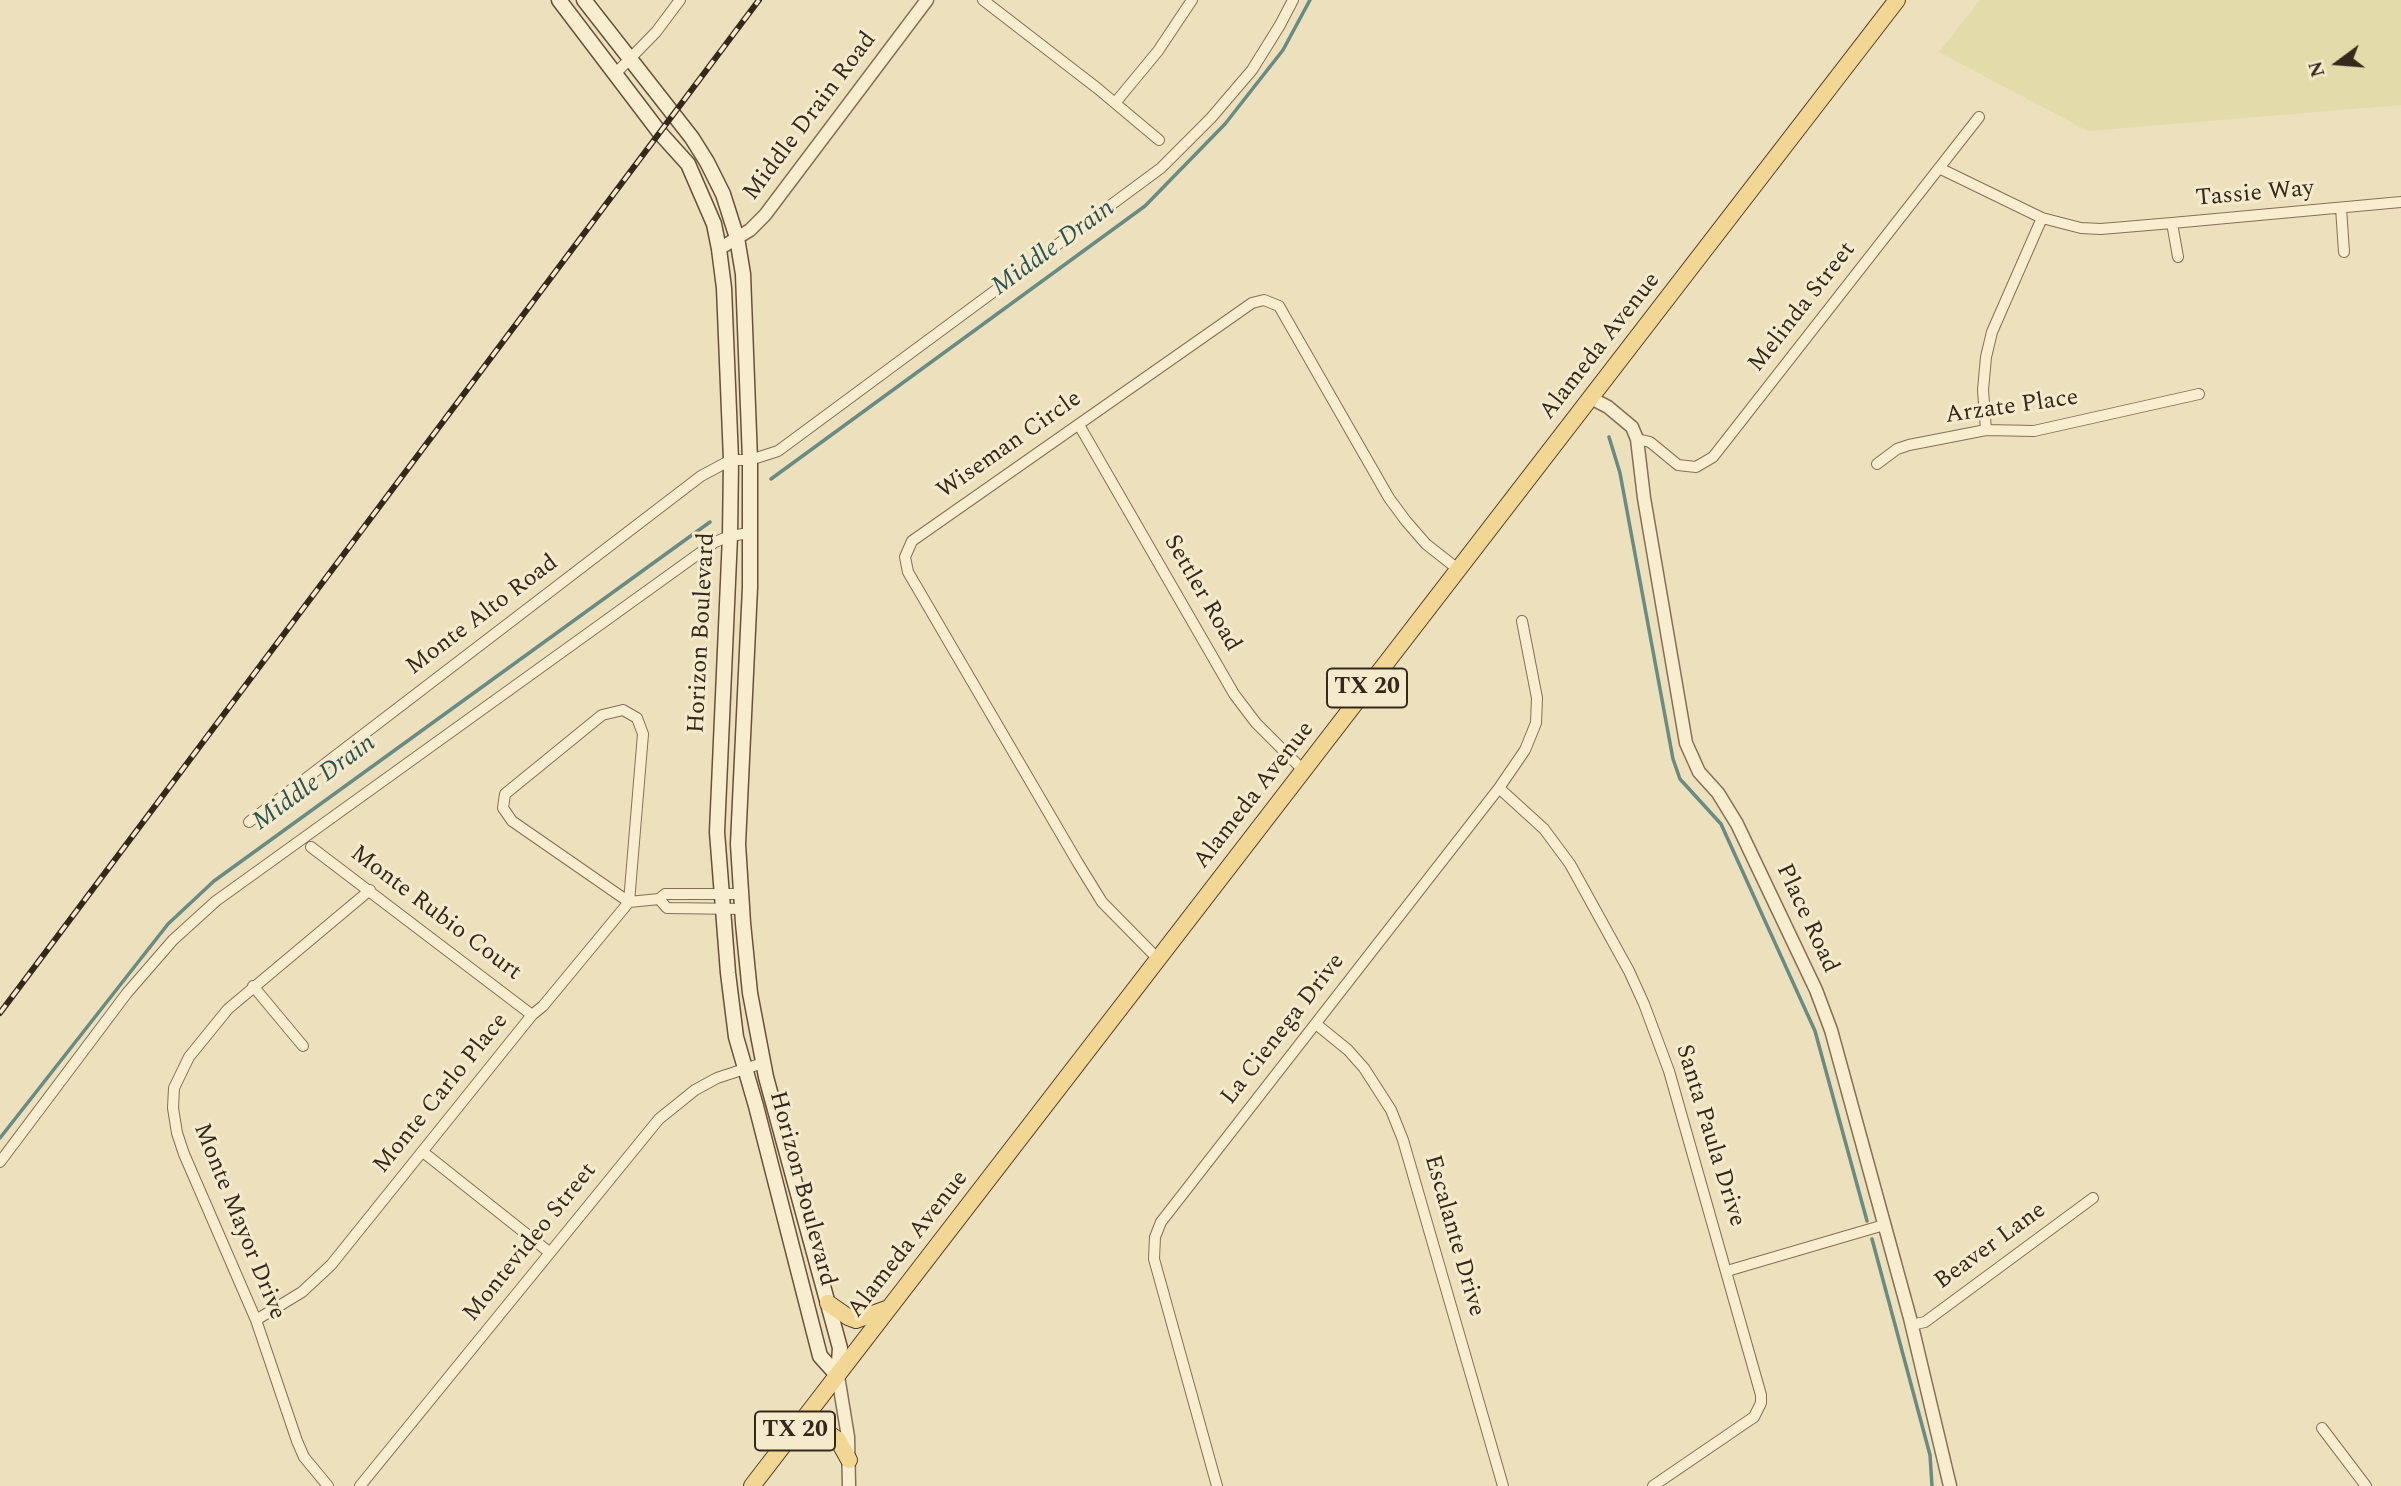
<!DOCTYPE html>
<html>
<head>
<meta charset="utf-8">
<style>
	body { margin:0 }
	#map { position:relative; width:2401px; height:1486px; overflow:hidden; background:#ede0bd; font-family:Spectral,serif }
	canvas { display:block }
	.north { position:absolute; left:2303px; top:28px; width:70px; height:70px; -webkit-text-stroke:5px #f5eacc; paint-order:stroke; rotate:254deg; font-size:19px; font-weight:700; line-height:28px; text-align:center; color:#34281b }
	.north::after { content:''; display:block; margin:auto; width:24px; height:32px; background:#34281b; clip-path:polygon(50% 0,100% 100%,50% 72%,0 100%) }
</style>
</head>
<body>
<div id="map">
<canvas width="2401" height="1486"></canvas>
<div class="north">N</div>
</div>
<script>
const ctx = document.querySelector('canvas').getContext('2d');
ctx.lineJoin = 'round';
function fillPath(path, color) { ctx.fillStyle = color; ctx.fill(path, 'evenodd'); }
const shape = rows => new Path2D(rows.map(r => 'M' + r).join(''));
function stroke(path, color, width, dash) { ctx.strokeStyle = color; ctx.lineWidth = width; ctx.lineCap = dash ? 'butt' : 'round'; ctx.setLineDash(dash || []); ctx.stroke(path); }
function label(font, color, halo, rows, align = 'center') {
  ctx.font = font + ' Spectral,serif'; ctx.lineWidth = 6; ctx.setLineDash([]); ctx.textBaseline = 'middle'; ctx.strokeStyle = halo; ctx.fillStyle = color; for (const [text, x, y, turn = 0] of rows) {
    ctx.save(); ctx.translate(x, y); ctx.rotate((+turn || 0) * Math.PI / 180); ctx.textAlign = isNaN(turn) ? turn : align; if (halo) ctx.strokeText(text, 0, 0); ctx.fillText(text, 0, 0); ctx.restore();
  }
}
fillPath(shape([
	[1980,0,2401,0,2401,105,2088,131,1939,52]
]), '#e2dbaa');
stroke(shape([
	[1609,437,1620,473,1673,759,1680,779,1721,824,1815,1031,1867,1221],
	[771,479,1145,206,1225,124,1283,50,1310,0],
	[0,1138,168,924,214,881,710,522],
	[1872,1239,1930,1455,1932,1486]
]), '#688b84', 3.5);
const minor = shape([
	[983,0,1097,88,1159,140],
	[616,73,656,32,680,0],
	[1115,103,1158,51,1192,0],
	[1939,168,2042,218,2081,228,2101,229,2172,223,2401,202],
	[2341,208,2344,252],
	[2172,223,2178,257],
	[1079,425,1234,694,1256,723,1303,770],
	[1986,430,1983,390,1986,357,1992,332,2042,218],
	[1637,439,1650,442,1678,465,1696,467,1713,457,1979,117],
	[1877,464,1897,449,1909,445,1986,430,2034,431,2199,394],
	[623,710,637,718,643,734,629,902,512,821,503,808,505,794,602,715,623,710],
	[1499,788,1544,829,1570,864,1629,971,1644,1004,1669,1071,1761,1395,1761,1403,1754,1417,1653,1486],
	[249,822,701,476,731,460,750,460,778,451,1161,168,1211,118,1252,70,1280,25,1293,0],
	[311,847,532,1015],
	[741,894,665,894,659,899,667,908,742,909],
	[1158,959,1102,902,1078,863,908,572,905,557,912,541,1252,303,1264,300,1279,306,1389,498,1406,521,1426,544,1459,570],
	[253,986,303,1046],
	[1316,1024,1348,1050,1364,1068,1391,1110,1403,1140,1503,1486],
	[423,1152,549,1252],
	[0,1162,127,993,173,940,216,901,715,542,730,536,750,533],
	[1727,1271,1884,1225],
	[256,1320,302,1292,331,1265,532,1015,543,1006,629,902,659,899],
	[1911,1325,1925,1322,2093,1198],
	[2322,1428,2366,1486],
	[328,1486,304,1457,297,1441,256,1320,184,1154,177,1133,173,1108,174,1088,189,1057,228,1009,370,890],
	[360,1486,659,1119,695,1090,717,1078,763,1063],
	[1217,1486,1154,1259,1155,1237,1161,1222,1499,788,1525,750,1536,723,1537,698,1522,621]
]);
const tertiary = shape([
	[719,249,750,230,765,215,927,0],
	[1591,398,1608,407,1632,427,1637,439,1644,498,1686,743,1699,772,1718,793,1737,824,1816,990,1831,1030,1910,1318,1950,1486],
	[838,1376,848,1437,849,1486]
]);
const secondary = shape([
	[559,0,660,133,688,164,714,224,719,249,724,288,731,460,730,536,717,832,728,973,736,1037,756,1106,820,1356,838,1376],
	[584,0,692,138,707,162,723,194,737,238,743,274,750,460,750,587,738,844,743,923,750,993,766,1077,840,1348,838,1376]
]);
const primary = shape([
	[828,1303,848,1317,856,1320,889,1308],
	[790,1437,829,1434,838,1440,849,1460],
	[752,1486,1897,0]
]);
stroke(minor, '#847056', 12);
stroke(tertiary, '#847056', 15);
stroke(secondary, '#66513a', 17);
stroke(primary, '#523e2b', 18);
stroke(minor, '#f8edcf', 10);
stroke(tertiary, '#f8edcf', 12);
stroke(secondary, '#f8edcf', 14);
stroke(primary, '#f1d793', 16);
const rail = shape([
	[0,1013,759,0]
]);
stroke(rail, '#34281b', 6);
stroke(rail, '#f5eacc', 3.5, [10]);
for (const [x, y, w] of [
	[1367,688,80],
	[795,1431,80]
]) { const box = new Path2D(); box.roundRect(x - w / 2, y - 19.5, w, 39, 5); ctx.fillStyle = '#f5eacc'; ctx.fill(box); stroke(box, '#34281b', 2); }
label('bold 23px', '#34281b', null, [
	["TX 20",1367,688],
	["TX 20",795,1431]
]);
label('24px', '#34281b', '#f5eacc', [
	["Middle Drain Road",811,117,-53],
	["Tassie Way",2255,195,-5],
	["Melinda Street",1803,308,-52],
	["Alameda Avenue",1601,347,-52],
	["Arzate Place",2012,408,-8],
	["Wiseman Circle",1010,446,-35],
	["Settler Road",1201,594,60],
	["Monte Alto Road",483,616,-37],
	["Horizon Boulevard",703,633,-87],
	["Alameda Avenue",1255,796,-52],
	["Monte Rubio Court",435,914,37],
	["Place Road",1806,919,65],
	["La Cienega Drive",1284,1030,-52],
	["Monte Carlo Place",442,1094,-51],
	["Santa Paula Drive",1709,1136,73],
	["Horizon Boulevard",801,1189,75],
	["Monte Mayor Drive",238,1222,68],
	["Escalante Drive",1453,1236,74],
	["Montevideo Street",531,1243,-51],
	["Alameda Avenue",909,1245,-52],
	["Beaver Lane",1991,1247,-36]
]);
label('italic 26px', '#2a5352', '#f5eacc', [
	["Middle Drain",1054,249,-36],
	["Middle Drain",315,784,-36]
]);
</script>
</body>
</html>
